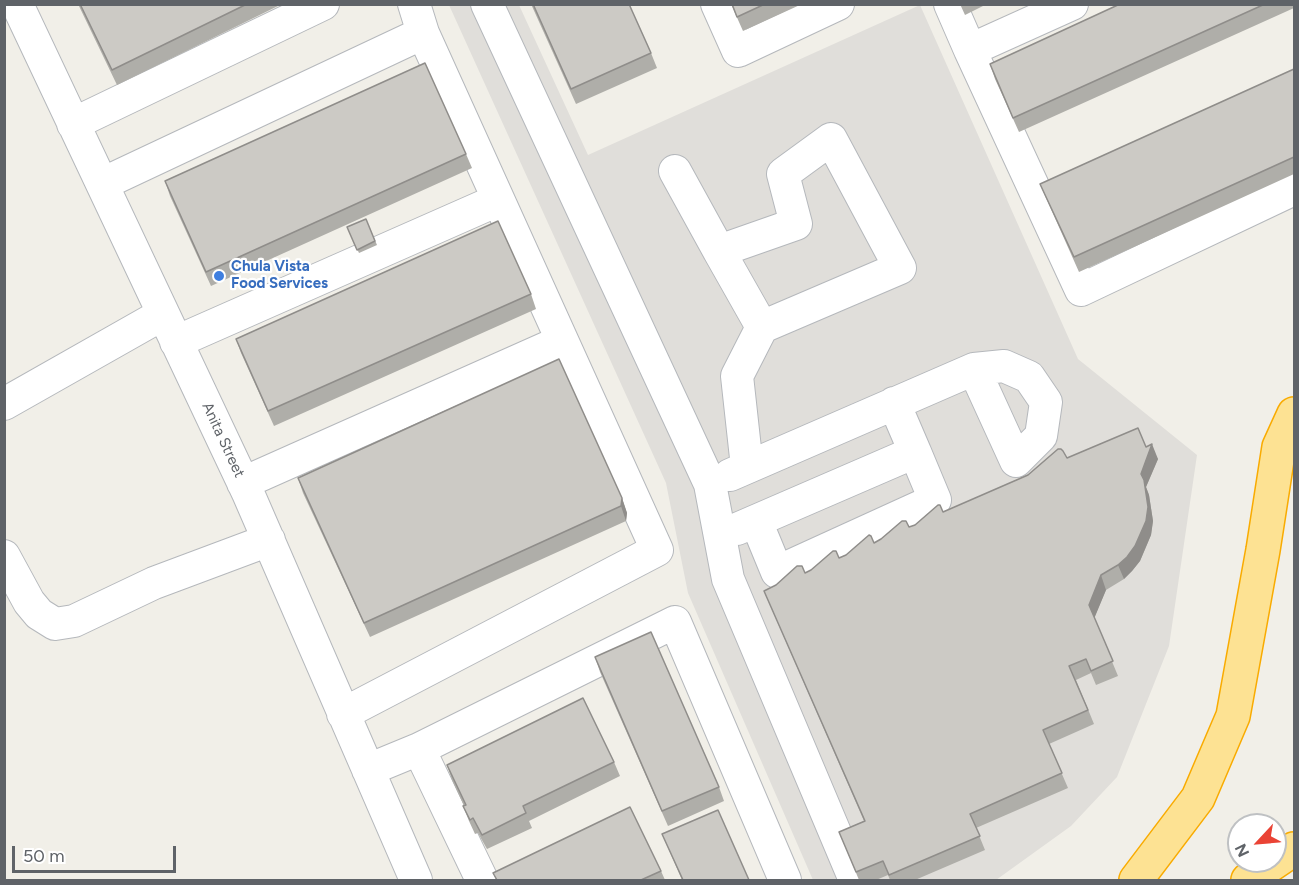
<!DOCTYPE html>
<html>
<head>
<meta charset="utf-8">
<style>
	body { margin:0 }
	#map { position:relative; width:1299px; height:885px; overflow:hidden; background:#f1efe8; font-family:Figtree,sans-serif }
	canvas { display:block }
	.frame { position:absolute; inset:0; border:6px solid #5f6368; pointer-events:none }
	.north { position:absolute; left:1227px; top:813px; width:60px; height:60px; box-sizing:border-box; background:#fff; border:2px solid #bfc1c3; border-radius:50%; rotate:244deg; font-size:16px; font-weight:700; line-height:24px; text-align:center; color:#5f6368 }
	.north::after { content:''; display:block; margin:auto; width:21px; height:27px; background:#ea4335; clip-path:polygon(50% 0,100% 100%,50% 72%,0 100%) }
	.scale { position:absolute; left:12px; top:846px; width:164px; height:27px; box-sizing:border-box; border:3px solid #5f6368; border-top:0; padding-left:8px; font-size:18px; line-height:21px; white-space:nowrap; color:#5f6368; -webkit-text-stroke:4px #fff; paint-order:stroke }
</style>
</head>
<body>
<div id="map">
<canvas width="1299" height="885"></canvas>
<div class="frame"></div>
<div class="north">N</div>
<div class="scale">50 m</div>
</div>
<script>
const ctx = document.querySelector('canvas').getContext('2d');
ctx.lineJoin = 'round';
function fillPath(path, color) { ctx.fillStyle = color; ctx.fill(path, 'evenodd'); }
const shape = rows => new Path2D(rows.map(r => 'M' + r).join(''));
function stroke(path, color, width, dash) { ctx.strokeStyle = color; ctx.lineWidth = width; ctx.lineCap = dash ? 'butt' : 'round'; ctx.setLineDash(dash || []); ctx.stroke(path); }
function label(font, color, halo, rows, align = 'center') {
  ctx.font = font + ' Figtree,sans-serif'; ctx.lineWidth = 4.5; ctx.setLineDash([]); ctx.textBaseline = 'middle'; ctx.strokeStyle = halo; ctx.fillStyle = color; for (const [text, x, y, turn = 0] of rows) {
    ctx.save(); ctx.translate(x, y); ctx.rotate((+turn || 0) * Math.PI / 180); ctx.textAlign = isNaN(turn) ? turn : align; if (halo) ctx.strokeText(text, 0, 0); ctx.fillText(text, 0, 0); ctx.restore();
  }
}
fillPath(shape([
	[449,5,519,5,588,155,920,5,1078,359,1197,455,1169,646,1117,777,1071,826,996,880,813,880,688,593,666,483]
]), '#e0deda');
const minor = shape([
	[17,4,248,493,416,880],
	[414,4,423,33],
	[487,4,710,484,728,579,855,880],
	[717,4,738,51,838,4],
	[950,4,970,50,1081,290,1294,189],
	[970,50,1072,4],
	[73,124,323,4],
	[675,171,719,251],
	[102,184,423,33,657,550,343,714],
	[176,342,498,200],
	[4,404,163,314],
	[747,467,737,376,762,327,900,268,831,139,783,174,796,224,719,251,762,327],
	[730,475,974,369,1004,366,1029,377,1046,402,1041,436,1016,461,974,369],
	[243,483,562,341],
	[756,521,777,572,935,500,915,452],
	[737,529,915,452,894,403],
	[4,556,29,602,39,614,55,624,74,621,154,583,269,540],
	[419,749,675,622,785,880],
	[368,770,419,749,482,880]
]);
const highway = shape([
	[1136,880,1198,798,1233,716,1263,550,1279,447,1294,414],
	[1248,880,1294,849]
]);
stroke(minor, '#b5b8bc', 34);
stroke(highway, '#f9ab00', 36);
stroke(minor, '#fff', 32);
stroke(highway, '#fde293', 33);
fillPath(shape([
	[78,4,282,4,117,85],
	[531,4,629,4,651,53,657,68,576,104],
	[731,4,802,4,743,31],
	[960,4,987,4,965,15],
	[1120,4,1294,4,1294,8,1019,132,995,79,990,64],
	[1294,69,1294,174,1079,272,1046,198,1040,184],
	[466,154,472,168,211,286,170,196,165,181],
	[366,219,377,245,359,253,347,227],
	[531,294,536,309,274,426,241,353,236,339],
	[1146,447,1158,459,1146,487,1149,495,1153,521,1151,535,1140,561,1132,571,1124,579,1106,590,1094,618,1118,676,1096,685,1091,673,1076,680,1094,724,1049,744,1068,788,976,828,985,850,915,880,890,880,888,875,876,880,859,880,839,832,864,821,770,605,764,591,1067,458],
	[298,478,622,498,627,513,626,521,370,637,303,493],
	[595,657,719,787,724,801,668,826,600,672],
	[614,762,620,776,529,821,532,828,487,849,478,833,475,834,469,821,463,806,464,806,452,780,447,765],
	[662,834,749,880,682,880],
	[661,871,665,880,496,880,493,873]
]), '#afaea9');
fillPath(shape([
	[1152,444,1158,459,1146,487,1149,495,1153,521,1151,535,1140,561,1132,571,1124,579,1118,565,1141,474],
	[622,498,627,513,626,521,621,506],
	[1101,575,1106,590,1094,619,1089,605]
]), '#8f8d8a');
const building = shape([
	[80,4,247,4,112,70,80,4],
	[533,4,629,4,651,53,571,89,533,4],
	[732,4,765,4,737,17,732,4],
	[1120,4,1265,4,1013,118,990,64,1120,4],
	[425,63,466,154,206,272,165,181,425,63],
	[1294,69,1294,157,1074,257,1040,184,1294,69],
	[366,219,375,241,357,250,347,227,366,219],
	[498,221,531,294,268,411,236,339,498,221],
	[559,359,622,498,621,506,364,623,298,478,559,359],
	[1138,428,1146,447,1152,444,1141,474,1144,480,1148,507,1146,521,1135,546,1127,557,1118,565,1101,575,1089,605,1113,661,1091,671,1086,659,1069,666,1088,710,1043,730,1062,773,970,814,980,836,889,875,883,861,856,872,839,832,865,821,764,591,776,585,797,566,802,566,805,573,811,570,833,551,836,551,839,558,846,555,869,535,871,536,874,543,881,539,902,521,906,521,909,527,915,525,938,505,940,505,943,512,1028,475,1058,449,1061,449,1063,451,1067,458,1138,428],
	[651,632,719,787,662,811,595,657,651,632],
	[583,698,614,762,523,806,526,813,482,835,473,818,470,820,463,806,466,805,447,765,583,698],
	[630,807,661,871,641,880,497,880,493,873,630,807],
	[718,810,749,880,683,880,662,834,718,810]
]);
fillPath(building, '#cccac5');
stroke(building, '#8f8d8a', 1.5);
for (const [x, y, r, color] of [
	[219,276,6,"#3f7fe0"]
]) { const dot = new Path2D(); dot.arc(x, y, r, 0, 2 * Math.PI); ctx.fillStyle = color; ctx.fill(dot); stroke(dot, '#fff', 2); }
label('bold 15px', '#366cbe', '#fff', [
	["Chula Vista",231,267],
	["Food Services",231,284]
], 'left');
label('15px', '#5f6368', '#fff', [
	["Anita Street",223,440,65]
]);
</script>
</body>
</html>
